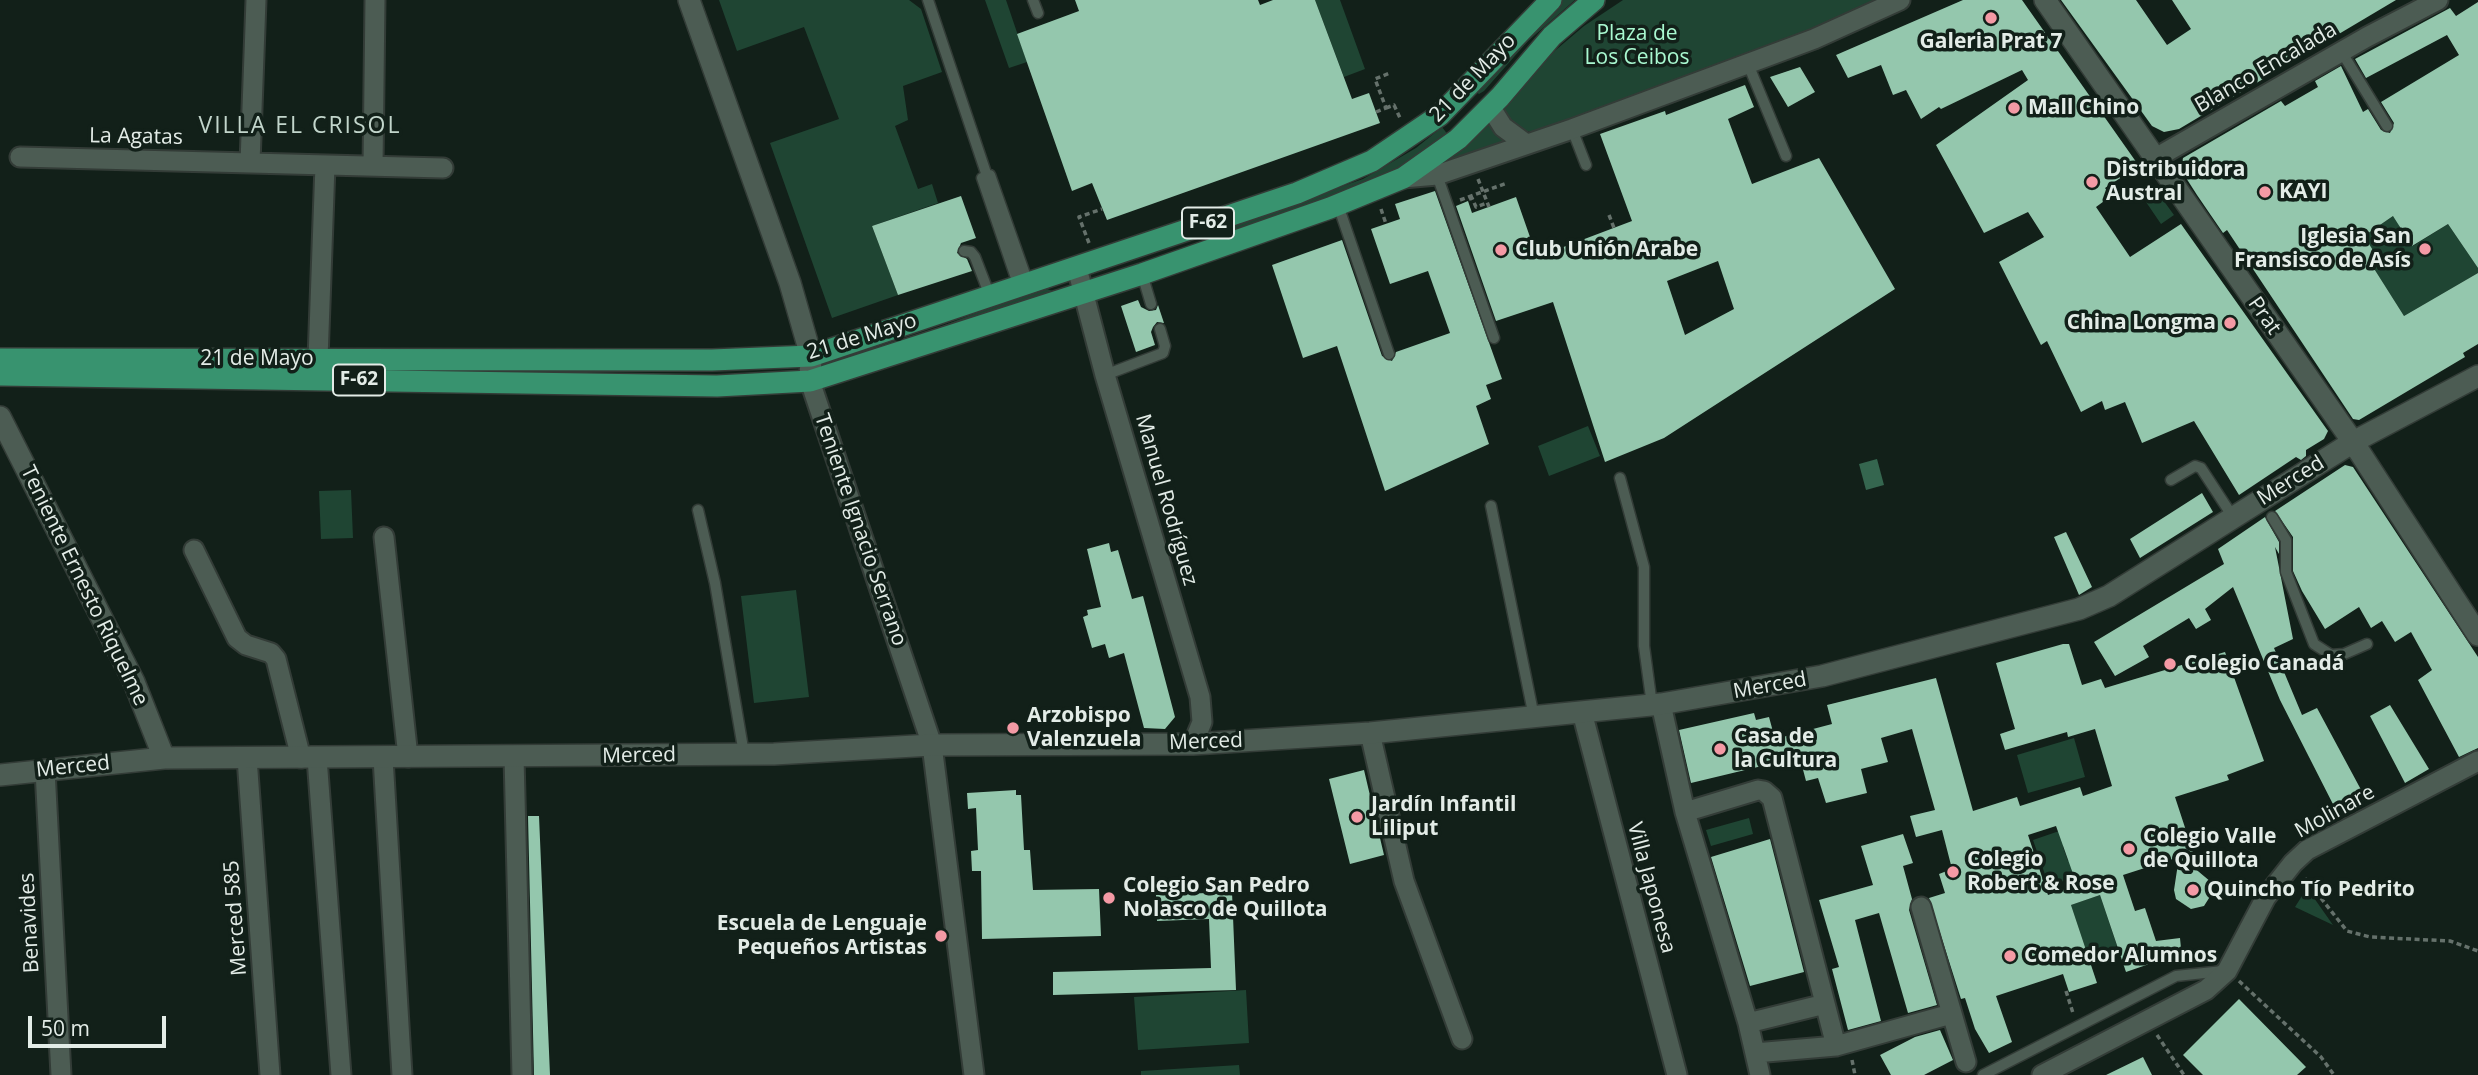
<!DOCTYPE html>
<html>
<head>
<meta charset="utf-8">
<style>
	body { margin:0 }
	#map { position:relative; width:2478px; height:1075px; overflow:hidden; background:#122019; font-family:"Open Sans",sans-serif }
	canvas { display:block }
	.scale { position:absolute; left:28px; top:1016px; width:138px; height:32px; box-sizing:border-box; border:4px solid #e3ece7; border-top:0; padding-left:9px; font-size:21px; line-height:24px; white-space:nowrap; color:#e3ece7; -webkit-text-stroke:5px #122019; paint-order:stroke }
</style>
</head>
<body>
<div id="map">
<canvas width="2478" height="1075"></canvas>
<div class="scale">50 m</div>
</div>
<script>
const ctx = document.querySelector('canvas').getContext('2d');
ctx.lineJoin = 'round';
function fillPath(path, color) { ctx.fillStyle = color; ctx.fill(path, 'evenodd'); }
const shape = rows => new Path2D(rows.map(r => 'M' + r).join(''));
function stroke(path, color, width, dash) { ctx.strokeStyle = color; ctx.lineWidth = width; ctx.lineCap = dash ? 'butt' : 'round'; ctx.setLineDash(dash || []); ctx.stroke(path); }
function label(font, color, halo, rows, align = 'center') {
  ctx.font = font + ' "Open Sans",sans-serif'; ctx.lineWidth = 7; ctx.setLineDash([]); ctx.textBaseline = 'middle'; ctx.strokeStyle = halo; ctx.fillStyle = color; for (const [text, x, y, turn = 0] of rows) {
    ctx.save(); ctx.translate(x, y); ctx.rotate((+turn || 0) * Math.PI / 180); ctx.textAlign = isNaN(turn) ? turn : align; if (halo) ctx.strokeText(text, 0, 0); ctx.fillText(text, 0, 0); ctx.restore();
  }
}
fillPath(shape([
	[719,0,909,0,921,9,942,72,903,86,908,120,895,126,918,189,932,184,938,203,872,226,898,295,832,318,770,143,839,119,804,27,737,51],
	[985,0,1006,0,1027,62,1009,68],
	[1315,0,1340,0,1365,69,1344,77],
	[1559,0,1575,0,1528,41,1484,91,1479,94,1476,92],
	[1623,0,1884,0,1833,23,1541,130,1525,132,1506,120,1504,109,1510,99,1551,54,1584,26],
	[1488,120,1509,144,1431,169],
	[1442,127,1448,135,1401,168,1298,209,1224,234,1231,224,1363,179,1416,148],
	[2478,177,2399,226,2413,246,2448,224,2478,268,2478,273,2404,316,2373,267,2380,263,2364,236,2446,180],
	[2158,193,2174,215,2161,224,2146,202],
	[1047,289,1059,293,914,337,981,311],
	[1588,426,1600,456,1549,476,1538,446],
	[351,490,353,538,321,539,319,491],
	[796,590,809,697,754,703,741,596],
	[2074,738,2085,777,2028,793,2017,755],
	[1749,818,1753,834,1711,846,1706,830],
	[2068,828,2063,847,2068,861,2079,858,2084,874,2049,886,2033,840],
	[2307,888,2333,925,2295,907],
	[2100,895,2117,946,2088,956,2071,905],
	[1246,990,1249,1043,1138,1050,1134,997],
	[1239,1065,1240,1075,1141,1075,1141,1071]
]), '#1f4533');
fillPath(shape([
	[1877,459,1884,485,1866,490,1859,464]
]), '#35664f');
fillPath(shape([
	[1075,0,1258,0,1260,5,1273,0,1315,0,1352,99,1369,93,1380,123,1107,220,1092,183,1072,191,1017,34,1079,11],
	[1963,0,2022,0,2139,166,2105,188,2111,196,2096,207,2130,257,2181,224,2328,431,2324,439,2306,450,2306,456,2301,460,2296,457,2239,495,2194,421,2142,443,2125,402,2105,410,2102,401,2081,412,2047,341,2041,345,1999,262,2044,237,2028,212,1984,233,1936,145,2028,80,2022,70,1941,109,1939,107,1921,119,1906,90,1893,95,1881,65,1848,78,1836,55],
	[2061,0,2136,0,2167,45,2191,29,2172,0,2396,0,2179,129,2164,132,2152,126],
	[2478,2,2478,268,2448,224,2412,246,2393,216,2364,236,2381,263,2373,267,2404,316,2478,273,2478,344,2463,353,2465,357,2359,420,2353,419,2227,230,2223,233,2197,195,2181,170,2183,158,2281,101,2285,106,2318,87,2315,81,2341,66,2363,112,2368,109,2381,130,2390,133,2394,123,2381,102,2459,55,2447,35,2366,78,2355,59,2450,8,2456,16],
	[1800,67,1815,92,1788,107,1770,77],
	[1745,85,1754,107,1728,119,1752,184,1819,158,1895,289,1664,438,1605,462,1553,302,1496,321,1456,206,1468,201,1472,213,1516,197,1537,257,1632,221,1600,134,1665,111,1666,115],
	[1718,261,1734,309,1685,335,1667,281],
	[1435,191,1502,379,1486,385,1491,399,1476,406,1489,444,1385,491,1337,346,1303,358,1272,265,1342,240,1382,356,1392,361,1396,352,1450,333,1428,271,1390,284,1371,229,1400,219,1395,204],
	[961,196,976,238,961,243,957,253,967,259,972,271,898,295,872,226],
	[1138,300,1141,307,1149,311,1156,310,1158,305,1164,323,1157,322,1153,327,1151,332,1155,345,1136,352,1121,306],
	[2345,465,2353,467,2478,657,2478,748,2459,757,2418,680,2432,670,2411,632,2395,642,2382,621,2371,628,2359,607,2325,629,2302,591,2293,571,2293,537,2275,511],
	[2202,493,2213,512,2140,558,2130,539],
	[2265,517,2279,542,2279,554,2275,547,2293,639,2274,648,2302,715,2317,708,2366,799,2338,814,2280,700,2233,587,2205,609,2211,620,2196,629,2189,618,2143,646,2149,657,2115,676,2094,642,2224,564,2218,549],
	[2066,532,2092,587,2079,595,2054,537],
	[1109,543,1111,552,1118,550,1132,599,1143,596,1175,717,1165,729,1144,728,1124,653,1109,658,1105,644,1092,648,1083,617,1088,615,1087,610,1101,607,1087,549],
	[2063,644,2069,644,2082,685,2101,679,2105,688,2225,652,2264,761,2227,775,2229,780,2175,797,2193,852,2180,856,2211,882,2211,895,2204,906,2191,909,2176,899,2174,890,2179,857,2123,875,2135,911,2145,908,2156,941,2180,938,2182,959,2155,962,2126,972,2100,895,2071,905,2097,983,2069,992,2063,974,1996,996,2012,1042,1989,1053,1975,1029,1965,998,1961,999,1929,898,1945,893,1939,874,1952,869,1942,830,1916,837,1910,816,1935,810,1912,729,1881,738,1888,762,1861,769,1867,793,1826,803,1818,778,1806,781,1801,762,1767,769,1766,765,1691,783,1679,730,1754,713,1756,720,1769,717,1775,739,1832,724,1827,705,1936,678,1973,811,2017,797,2020,806,2080,787,2083,796,2112,786,2095,729,2068,737,2067,732,2005,750,2000,734,2015,729,1996,663],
	[2056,826,2077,885,2048,895,2028,835],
	[2390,705,2429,769,2405,783,2370,716],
	[1364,770,1384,855,1350,864,1329,779],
	[1016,790,1016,795,1021,795,1024,850,1030,850,1033,890,1099,889,1101,936,982,939,981,871,972,871,971,851,978,850,976,808,968,809,967,793],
	[528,816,539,816,550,1075,534,1075],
	[1903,834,1913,863,1903,866,1912,899,1909,910,1937,1005,1908,1013,1879,913,1855,920,1881,1021,1848,1030,1832,969,1839,967,1819,900,1873,885,1861,846],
	[1770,839,1804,972,1750,986,1711,857],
	[1232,892,1236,990,1053,995,1053,972,1211,968,1209,919,1157,921,1156,895],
	[2239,999,2306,1067,2297,1075,2203,1075,2183,1055],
	[1940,1030,1953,1060,1924,1075,1891,1075,1880,1055,1915,1037],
	[2143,1057,2152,1075,2106,1075]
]), '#94c7ad');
const lane = shape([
	[928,0,987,176],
	[1033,0,1038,13],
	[2341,51,2387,126],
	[1748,64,1786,156],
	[1572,129,1586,165],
	[1437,175,1494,338],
	[1338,205,1389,354],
	[964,251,971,252,975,257,990,296],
	[1142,274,1151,304],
	[1019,287,982,178,990,175,1028,283],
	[1105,375,1163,353,1165,346,1160,329],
	[1620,478,1644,567,1644,646,1652,705],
	[2171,480,2195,466,2201,468,2233,517],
	[1491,506,1534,717],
	[698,510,715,583,744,754],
	[2272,517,2286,540,2286,572,2314,644,2331,655,2344,654,2367,644],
	[1983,1075,2176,976,2223,971]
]);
const street = shape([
	[1491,108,1503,127,1526,144],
	[20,157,443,168],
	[2154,159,2367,37,2438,0],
	[250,163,256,0],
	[373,166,375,0],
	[1403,178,1437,175,1572,129,1814,39,1900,0],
	[1077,268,1105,375,1200,697,1202,722,1193,744],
	[318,359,325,165],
	[810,381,932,745,974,1075],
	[384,537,408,757],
	[194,550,237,638,246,645,271,653,276,659,301,758],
	[1661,704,1685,812,1748,1023,1760,1075],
	[1582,712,1677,1075],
	[1370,733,1404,881,1462,1039],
	[514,757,522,1075],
	[247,758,270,1075],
	[317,758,341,1075],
	[383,758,402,1075],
	[45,770,61,1075],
	[1685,812,1758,790,1764,791,1772,798,1836,1046],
	[1921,907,1966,1062],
	[1748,1023,1825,1004],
	[1755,1053,1836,1046,1951,1014],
	[2042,1075,2206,990,2227,971,2266,897,2293,863,2307,850,2478,761]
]);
const secondary = shape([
	[689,0,790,283,811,356,810,381],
	[2045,0,2353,442,2478,635],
	[0,417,134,682,164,758],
	[0,775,164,758,774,754,932,745,1193,744,1370,733,1661,704,1822,676,2079,609,2109,596,2353,442,2478,376]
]);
const primary = shape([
	[0,359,712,360,811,356,1297,193,1372,161,1440,115,1551,0],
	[0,375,717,386,810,381,1142,274,1330,208,1403,178,1458,139,1500,97,1552,36,1594,0]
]);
stroke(lane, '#333c37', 13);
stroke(street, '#333c37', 23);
stroke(secondary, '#333c37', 24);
stroke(primary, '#333c37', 24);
stroke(shape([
	[1386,108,1394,105,1401,120],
	[1376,112,1386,108,1375,79,1390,73],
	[1478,179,1489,207],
	[1469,199,1472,198,1476,207,1487,203],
	[1460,200,1507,183],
	[1381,209,1386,224],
	[1609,215,1614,228],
	[1089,243,1079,217,1102,209],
	[2305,878,2347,931,2370,937,2450,941,2478,951],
	[2239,981,2321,1057,2334,1075],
	[2066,991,2073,1013],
	[2157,1035,2184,1075],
	[1852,1060,1855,1075]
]), '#65716b', 3.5, [5, 3.5]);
stroke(lane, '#4c5c53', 10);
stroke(street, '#4c5c53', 19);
stroke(secondary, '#4c5c53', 21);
stroke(primary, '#38936f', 21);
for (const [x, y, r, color] of [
	[1991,18,7,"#f49aa5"],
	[2014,108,7,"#f49aa5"],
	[2092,182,7,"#f49aa5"],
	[2265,192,7,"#f49aa5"],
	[2425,249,7,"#f49aa5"],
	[1501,250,7,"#f49aa5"],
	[2230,323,7,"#f49aa5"],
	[2170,664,7,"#f49aa5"],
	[1013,728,7,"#f49aa5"],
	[1720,749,7,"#f49aa5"],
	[1357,817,7,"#f49aa5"],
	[2129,849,7,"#f49aa5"],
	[1953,872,7,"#f49aa5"],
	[2193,890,7,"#f49aa5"],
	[1109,898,7,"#f49aa5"],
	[941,936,7,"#f49aa5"],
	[2010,956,7,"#f49aa5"]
]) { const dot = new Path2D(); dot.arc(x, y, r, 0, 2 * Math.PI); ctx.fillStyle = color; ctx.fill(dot); stroke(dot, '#122019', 2.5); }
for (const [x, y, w] of [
	[1208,223,52],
	[359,380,52]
]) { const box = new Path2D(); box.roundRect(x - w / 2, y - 15.5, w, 31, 5); ctx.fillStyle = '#122019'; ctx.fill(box); stroke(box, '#e3ece7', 2); }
label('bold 19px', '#e3ece7', null, [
	["F-62",1208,223],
	["F-62",359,380]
]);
label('21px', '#a9f8d0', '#122019', [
	["Plaza de",1637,34],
	["Los Ceibos",1637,58]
]);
label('bold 21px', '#e3ece7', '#122019', [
	["Galeria Prat 7",1991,42,"center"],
	["Mall Chino",2028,108],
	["Distribuidora",2106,170],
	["Austral",2106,194],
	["KAYI",2279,192],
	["Iglesia San",2411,237,"right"],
	["Fransisco de Asís",2411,261,"right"],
	["Club Unión Arabe",1515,250],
	["China Longma",2216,323,"right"],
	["Colegio Canadá",2184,664],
	["Arzobispo",1027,716],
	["Valenzuela",1027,740],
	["Casa de",1734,737],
	["la Cultura",1734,761],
	["Jardín Infantil",1371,805],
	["Liliput",1371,829],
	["Colegio Valle",2143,837],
	["de Quillota",2143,861],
	["Colegio",1967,860],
	["Robert & Rose",1967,884],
	["Colegio San Pedro",1123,886],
	["Nolasco de Quillota",1123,910],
	["Quincho Tío Pedrito",2207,890],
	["Escuela de Lenguaje",927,924,"right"],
	["Pequeños Artistas",927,948,"right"],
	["Comedor Alumnos",2024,956]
], 'left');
label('21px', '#e3ece7', '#122019', [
	["Blanco Encalada",2266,68,-30],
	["21 de Mayo",1473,78,-46],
	["La Agatas",136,137,1],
	["Prat",2264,316,55],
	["21 de Mayo",862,337,-17],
	["21 de Mayo",257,359],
	["Merced",2291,481,-32],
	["Manuel Rodríguez",1166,500,74],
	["Teniente Ignacio Serrano",860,530,71],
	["Teniente Ernesto Riquelme",84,586,64],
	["Merced",1770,686,-10],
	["Merced",1206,742,-2],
	["Merced",639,756,-1],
	["Merced",73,767,-6],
	["Molinare",2335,812,-29],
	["Villa Japonesa",1651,888,75],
	["Merced 585",236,918,-94],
	["Benavides",30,923,-93]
]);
ctx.letterSpacing = '2px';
label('23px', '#c2d5cb', '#122019', [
	["VILLA EL CRISOL",300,126]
]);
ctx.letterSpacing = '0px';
</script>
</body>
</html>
